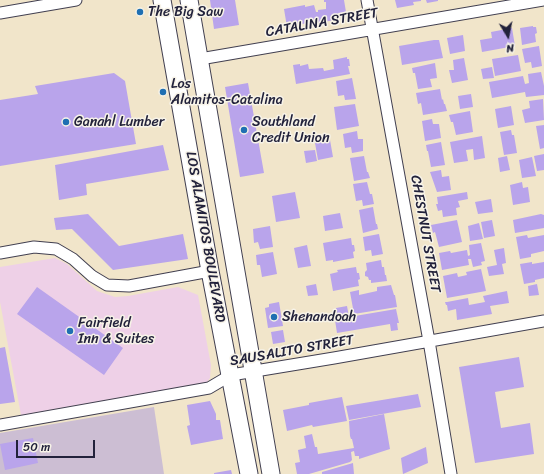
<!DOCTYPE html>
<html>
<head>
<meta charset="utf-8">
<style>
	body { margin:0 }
	#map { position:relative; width:544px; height:474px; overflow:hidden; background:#f1e5ca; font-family:Sriracha,sans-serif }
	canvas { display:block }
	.north { position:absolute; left:488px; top:16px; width:40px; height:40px; -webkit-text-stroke:3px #f7f3e8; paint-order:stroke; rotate:170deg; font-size:11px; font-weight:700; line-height:16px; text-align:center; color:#22223b }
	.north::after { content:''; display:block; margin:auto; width:14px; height:18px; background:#22223b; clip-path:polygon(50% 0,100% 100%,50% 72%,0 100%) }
	.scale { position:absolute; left:16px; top:440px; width:79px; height:18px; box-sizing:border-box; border:2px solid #22223b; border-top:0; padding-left:5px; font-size:12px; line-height:14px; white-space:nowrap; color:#22223b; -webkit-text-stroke:3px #f7f3e8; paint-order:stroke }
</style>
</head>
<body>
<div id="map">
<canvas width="544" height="474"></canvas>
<div class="north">N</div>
<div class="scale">50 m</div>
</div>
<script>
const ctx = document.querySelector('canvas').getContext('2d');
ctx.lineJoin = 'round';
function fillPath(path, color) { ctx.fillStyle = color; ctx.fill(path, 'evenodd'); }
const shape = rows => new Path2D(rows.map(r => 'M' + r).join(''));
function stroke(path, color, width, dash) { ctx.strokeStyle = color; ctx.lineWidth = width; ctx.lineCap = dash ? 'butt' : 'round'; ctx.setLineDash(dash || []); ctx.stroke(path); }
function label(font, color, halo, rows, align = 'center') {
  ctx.font = font + ' Sriracha,sans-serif'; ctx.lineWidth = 3; ctx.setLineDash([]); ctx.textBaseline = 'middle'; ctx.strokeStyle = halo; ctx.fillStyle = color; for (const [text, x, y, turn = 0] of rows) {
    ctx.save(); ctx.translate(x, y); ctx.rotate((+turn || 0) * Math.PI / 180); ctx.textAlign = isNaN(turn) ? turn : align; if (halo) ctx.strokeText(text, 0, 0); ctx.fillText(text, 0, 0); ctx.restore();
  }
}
fillPath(shape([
	[55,258,67,264,97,291,115,297,128,296,178,287,198,295,211,365,210,378,207,382,21,415,0,302,0,267]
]), '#eed0e7');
fillPath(shape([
	[154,407,164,474,0,474,0,433]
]), '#ccbed3');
fillPath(shape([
	[210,0,235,0,239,25,214,29],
	[324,0,344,0,346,12,338,13,339,19,314,24,313,22,287,27,284,9,305,5,305,7,314,5,316,12,318,12,318,10,326,9,326,2,324,2],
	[395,0,421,0,421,1,413,2,414,5,397,8],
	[426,0,438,0,438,1,427,3],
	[533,26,533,27,536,27,537,33,535,34,536,42,522,45,520,28],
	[512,28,515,46,482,52,480,40,492,38,491,32],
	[463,35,465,51,450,54,447,38],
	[434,40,439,40,443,58,402,65,399,46],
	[539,46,542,66,532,68,531,62,525,63,522,49],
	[518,55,521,71,495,76,492,59],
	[347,57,347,59,349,59,350,66,348,66,350,74,296,84,293,65,300,64,300,66,308,64,309,69,323,68,324,71,334,69,333,60],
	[464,58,468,80,452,83,449,70,454,70,453,60],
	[435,63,437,78,430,79,432,87,418,89,415,73,413,73,412,68],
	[492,67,494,78,483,79,481,69],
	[541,72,544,86,544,95,526,97,525,92,492,98,489,82,523,76,525,84,529,83,528,74],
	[114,73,125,81,136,144,0,166,0,100,38,94,35,86],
	[352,78,356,99,345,100,344,95,338,96,336,81],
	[248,83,264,173,240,177,225,87],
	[440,89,442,100,443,99,444,104,445,104,447,111,423,115,421,103,418,104,416,93],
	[471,94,473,107,460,109,458,96],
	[543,99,544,120,525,123,522,110,530,108,529,101],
	[355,104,359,126,337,130,334,107],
	[511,106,514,125,498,128,495,109],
	[470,111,473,132,456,135,453,122,451,122,449,115],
	[432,119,433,124,439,124,441,138,425,141,422,121],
	[544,125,544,148,540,149,536,126],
	[511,130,512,135,514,135,517,153,504,155,500,132],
	[357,131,358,139,363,139,363,151,352,153,351,147,345,148,343,134],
	[482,136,485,158,474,160,473,149,466,150,468,161,454,163,450,142],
	[330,140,333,157,318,160,315,143],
	[441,142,445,165,431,167,428,151,427,151,426,145],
	[163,145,169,170,86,184,87,195,59,200,55,165],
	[315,150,317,161,306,163,304,151],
	[544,154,544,170,537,171,534,156],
	[364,156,367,172,368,172,370,178,354,181,350,158],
	[507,156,510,170,500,172,498,158],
	[532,157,536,176,522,178,519,160],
	[441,170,442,177,449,176,451,190,437,192,430,172],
	[367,182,370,194,372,194,374,204,363,206,362,200,356,201,353,184],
	[522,182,523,188,528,187,530,202,513,205,510,185],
	[295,192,300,218,276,222,272,196],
	[467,192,468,199,458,201,460,207,456,208,457,215,443,217,442,210,438,211,436,204,438,204,437,197],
	[491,199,493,212,478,214,475,202],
	[373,207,376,224,377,224,378,229,363,233,359,210],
	[340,213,343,228,325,231,323,216],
	[88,214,119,246,183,234,188,259,113,270,72,229,56,230,54,218],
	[541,214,544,215,544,228,515,233,513,220],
	[457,220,462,242,439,247,435,232,433,233,431,225],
	[492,220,495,236,484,238,481,222],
	[479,223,483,239,470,241,468,226],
	[270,226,273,247,260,249,258,242,254,243,253,229],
	[379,234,383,254,372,256,371,250,365,251,363,237],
	[527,235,528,238,544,235,544,251,531,254,531,257,520,259,516,237],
	[351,238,352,245,354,245,355,251,353,252,354,258,333,262,333,260,326,261,323,243],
	[481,243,485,261,481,262,482,265,473,267,471,259,468,259,469,265,442,270,439,253,450,251,451,253,467,250,468,256,470,255,469,245],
	[307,245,311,266,298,268,294,248],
	[504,248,506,263,502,264,504,274,489,276,487,267,497,265,494,250],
	[273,252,277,274,262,277,260,265,257,265,256,255],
	[381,260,382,267,384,267,385,275,386,275,387,281,371,283,371,280,369,280,368,277,365,276,365,272,367,270,366,263],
	[532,262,532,264,544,262,544,278,535,280,535,282,524,284,520,264],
	[356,267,357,273,359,273,360,279,358,280,359,286,333,291,330,274,338,272,337,270],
	[481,269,486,291,447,298,443,276,457,273,458,277,467,275,466,272],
	[316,284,318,295,308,296,306,286],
	[537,284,539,295,529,296,528,286],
	[391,285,394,295,395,295,397,307,354,314,350,292,359,290,359,295,377,291,377,287],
	[37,287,123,348,104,375,17,314],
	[507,291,509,303,490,306,492,314,457,320,456,309,448,311,447,305,446,305,445,302,447,302,468,298,469,305,485,302,483,296],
	[279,302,283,326,268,328,265,308,269,307,269,304],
	[347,306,349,317,396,309,399,323,397,323,398,330,391,331,390,324,337,333,335,320,338,319,336,308],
	[283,330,285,342,273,344,271,332],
	[5,347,15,402,0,404,0,348],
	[519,357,524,387,495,392,501,428,530,423,534,454,475,463,459,367],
	[418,394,421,407,349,420,346,406],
	[342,397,347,421,313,427,312,425,287,431,283,410,309,405,309,403],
	[210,401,216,414,216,420,220,420,223,439,191,445,187,426,190,425,187,405],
	[384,414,390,449,359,459,359,456,355,456,354,451,351,452,352,460,350,462,309,474,297,474,295,463,300,462,298,450,306,448,304,436,312,434,315,447,317,447,318,454,354,448,352,439,351,439,350,436,349,421],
	[33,438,38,463,5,470,0,444],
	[426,447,428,463,403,474,401,458],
	[353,463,354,474,322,474,322,472],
	[231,470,232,474,214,474,214,473]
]), '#b9a4eb');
const street = shape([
	[367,0,429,341,451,474],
	[0,13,76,0],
	[200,59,544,0],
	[0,253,34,247,56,249,73,259,92,276,107,285,129,286,210,271],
	[0,425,209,388,231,375,334,358,544,321]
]);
const primary = shape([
	[162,0,210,271,249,474],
	[189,0,271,474]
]);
stroke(street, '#413f50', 13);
stroke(primary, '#413f50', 19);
stroke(street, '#fff', 11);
stroke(primary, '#fff', 17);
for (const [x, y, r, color] of [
	[140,12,4,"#1f6fb2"],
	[163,92,4,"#1f6fb2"],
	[66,122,4,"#1f6fb2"],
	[244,130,4,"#1f6fb2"],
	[274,317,4,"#1f6fb2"],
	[70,331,4,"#1f6fb2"]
]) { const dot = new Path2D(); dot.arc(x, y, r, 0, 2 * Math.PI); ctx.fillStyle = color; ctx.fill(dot); stroke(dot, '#f7f3e8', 1.5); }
label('14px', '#22223b', '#f7f3e8', [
	["The Big Saw",148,12],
	["Los",171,84],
	["Alamitos-Catalina",171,100],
	["Ganahl Lumber",74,122],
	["Southland",252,122],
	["Credit Union",252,138],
	["Shenandoah",282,317],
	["Fairfield",78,323],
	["Inn & Suites",78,339]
], 'left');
label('14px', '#22223b', '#f7f3e8', [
	["CATALINA STREET",322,23,-10],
	["CHESTNUT STREET",425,234,80],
	["LOS ALAMITOS BOULEVARD",205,237,80],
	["SAUSALITO STREET",292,351,-10]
]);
</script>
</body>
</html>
